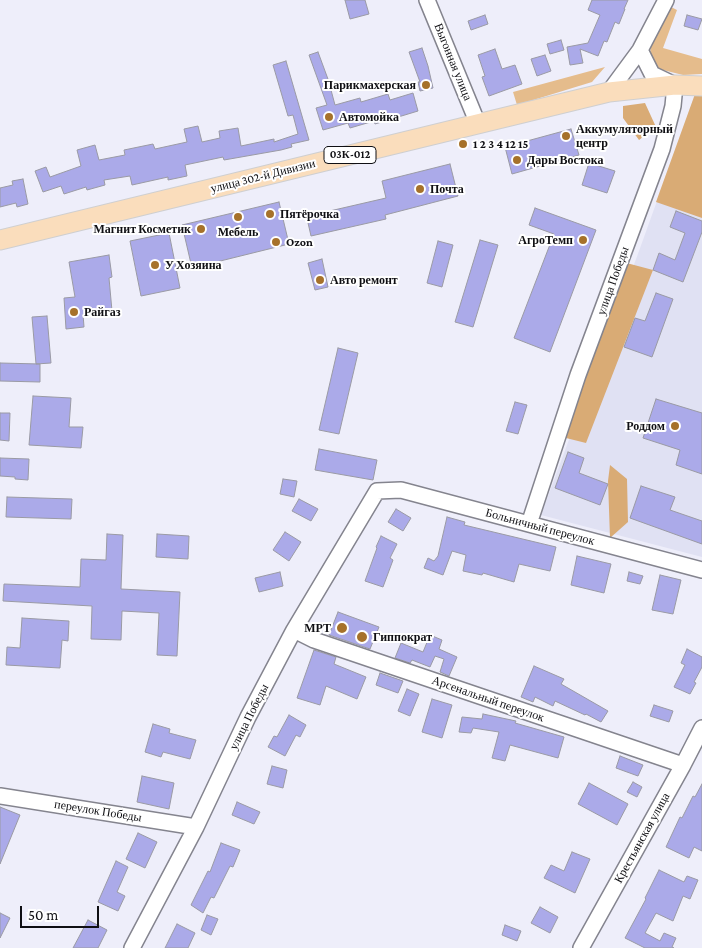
<!DOCTYPE html>
<html>
<head>
<meta charset="utf-8">
<style>
	body { margin:0 }
	#map { position:relative; width:702px; height:948px; overflow:hidden; background:#eeeefa; font-family:"Crimson Pro",serif }
	canvas { display:block }
	.scale { position:absolute; left:20px; top:906px; width:79px; height:22px; box-sizing:border-box; border:2px solid #0f0f13; border-top:0; padding-left:6px; font-size:15px; line-height:18px; white-space:nowrap; color:#0f0f13; -webkit-text-stroke:4px #fff; paint-order:stroke }
</style>
</head>
<body>
<div id="map">
<canvas width="702" height="948"></canvas>
<div class="scale">50 m</div>
</div>
<script>
const ctx = document.querySelector('canvas').getContext('2d');
ctx.lineJoin = 'round';
function fillPath(path, color) { ctx.fillStyle = color; ctx.fill(path, 'evenodd'); }
const shape = rows => new Path2D(rows.map(r => 'M' + r).join(''));
function stroke(path, color, width, dash) { ctx.strokeStyle = color; ctx.lineWidth = width; ctx.lineCap = dash ? 'butt' : 'round'; ctx.setLineDash(dash || []); ctx.stroke(path); }
function label(font, color, halo, rows, align = 'center') {
  ctx.font = font + ' "Crimson Pro",serif'; ctx.lineWidth = 4; ctx.setLineDash([]); ctx.textBaseline = 'middle'; ctx.strokeStyle = halo; ctx.fillStyle = color; for (const [text, x, y, turn = 0] of rows) {
    ctx.save(); ctx.translate(x, y); ctx.rotate((+turn || 0) * Math.PI / 180); ctx.textAlign = isNaN(turn) ? turn : align; if (halo) ctx.strokeText(text, 0, 0); ctx.fillText(text, 0, 0); ctx.restore();
  }
}
fillPath(shape([
	[694,98,702,100,702,557,541,515,639,251]
]), '#e0e1f3');
fillPath(shape([
	[667,5,677,10,663,48,702,59,702,74,683,75,659,69,650,58,651,39],
	[605,67,592,82,517,105,513,92]
]), '#e5bc8c');
fillPath(shape([
	[695,94,702,96,702,218,656,202],
	[645,103,656,127,639,140,623,118,623,106],
	[619,261,653,270,586,443,562,437],
	[610,465,627,479,628,522,610,538,608,481]
]), '#d9ab75');
const building = shape([
	[345,0,365,0,369,14,350,19,345,0],
	[592,0,628,0,624,9,625,9,619,24,615,22,607,42,604,41,598,56,580,49,583,63,570,65,567,47,588,43,600,15,588,10,592,0],
	[485,15,488,24,471,30,468,21,485,15],
	[687,15,702,19,698,30,684,26,687,15],
	[561,40,564,50,550,54,547,44,561,40],
	[422,48,428,66,433,88,420,91,418,82,420,82,409,52,422,48],
	[495,49,502,69,515,65,522,84,489,96,482,77,485,76,478,55,495,49],
	[318,52,332,90,331,90,335,105,360,98,361,102,388,94,390,100,413,93,418,111,375,124,374,121,350,128,348,123,323,130,316,108,327,105,309,55,318,52],
	[545,55,551,71,537,76,531,59,545,55],
	[286,61,309,140,291,144,292,147,281,150,224,160,223,157,185,165,187,176,168,180,168,177,132,185,130,176,104,180,105,185,87,190,86,187,64,194,61,186,43,192,35,171,46,167,50,177,81,166,77,150,95,145,99,160,125,155,124,150,153,144,155,149,187,142,184,129,198,126,202,142,220,138,219,131,238,128,241,146,274,139,274,142,298,134,293,115,288,116,273,65,286,61],
	[571,129,579,155,512,174,505,147,571,129],
	[589,163,615,171,607,193,582,185,589,163],
	[450,164,458,196,385,215,386,219,311,236,306,214,321,211,321,213,386,198,382,181,450,164],
	[23,179,28,204,17,207,16,203,0,207,0,188,13,185,12,181,23,179],
	[279,202,289,244,192,268,182,225,279,202],
	[535,208,596,230,550,352,514,338,554,234,529,225,535,208],
	[676,211,702,221,702,232,683,282,653,270,659,253,675,260,685,233,670,227,676,211],
	[169,233,180,288,141,296,130,241,169,233],
	[480,240,498,245,473,327,455,322,480,240],
	[438,241,453,245,442,287,427,283,438,241],
	[109,255,112,277,109,278,112,311,83,314,84,327,66,329,64,298,75,297,69,262,109,255],
	[322,259,328,287,315,290,308,263,322,259],
	[656,293,673,299,652,357,624,347,635,318,645,321,656,293],
	[47,316,51,363,36,364,32,317,47,316],
	[338,348,358,353,339,434,319,430,338,348],
	[0,363,40,364,40,382,0,381,0,363],
	[33,396,71,398,69,427,83,427,81,448,29,445,33,396],
	[656,399,702,413,702,474,676,465,680,450,643,438,656,399],
	[515,402,527,405,518,434,506,431,515,402],
	[0,413,10,413,9,441,0,440,0,413],
	[319,449,377,460,373,480,315,470,319,449],
	[568,452,584,458,579,473,608,484,600,505,555,488,568,452],
	[0,458,29,459,28,480,15,479,15,477,0,476,0,458],
	[283,479,297,481,294,497,280,494,283,479],
	[641,486,675,497,670,510,702,521,702,544,630,518,641,486],
	[7,497,72,499,71,519,6,517,7,497],
	[299,499,318,509,311,521,292,511,299,499],
	[396,509,411,518,403,531,388,522,396,509],
	[447,517,465,522,464,525,556,547,550,571,519,564,514,582,483,573,482,575,463,571,466,555,452,551,443,575,424,568,428,558,434,561,438,556,447,517],
	[285,532,301,542,289,561,273,550,285,532],
	[107,534,123,535,121,589,180,592,177,656,157,655,159,613,122,611,121,640,91,639,92,606,3,601,4,584,80,587,81,559,106,560,107,534],
	[157,534,189,536,188,559,156,557,157,534],
	[381,536,397,544,390,558,393,560,383,587,365,581,377,548,376,547,381,536],
	[577,556,611,564,604,593,571,585,577,556],
	[280,572,283,586,259,592,255,578,280,572],
	[629,572,643,576,640,584,627,581,629,572],
	[660,575,681,580,673,614,652,610,660,575],
	[338,612,379,627,370,649,329,635,338,612],
	[22,618,69,621,68,641,62,640,60,668,6,665,7,647,20,648,22,618],
	[430,635,442,640,439,649,457,657,449,676,440,672,444,659,435,656,430,667,412,660,410,663,395,658,401,643,423,652,430,635],
	[687,649,702,657,702,667,694,682,696,683,690,694,674,687,685,665,681,663,687,649],
	[314,650,336,657,334,664,366,677,357,699,326,686,320,705,297,698,314,650],
	[534,666,564,679,561,684,608,711,601,722,586,714,585,715,555,701,553,706,535,697,533,702,521,697,534,666],
	[380,673,403,681,398,693,376,685,380,673],
	[407,689,419,694,410,716,398,711,407,689],
	[432,699,452,705,442,738,422,732,432,699],
	[654,705,673,711,669,722,650,716,654,705],
	[483,714,516,721,515,723,564,737,558,758,510,745,505,761,492,758,499,732,473,728,471,733,459,732,462,717,482,719,483,714],
	[289,715,306,725,300,737,296,735,285,756,268,747,274,736,277,737,289,715],
	[153,724,170,729,169,733,196,740,190,759,163,752,161,757,145,752,153,724],
	[620,756,643,765,638,776,616,768,620,756],
	[272,766,287,770,283,788,267,784,272,766],
	[142,776,174,783,169,809,137,802,142,776],
	[633,782,642,787,637,797,627,792,633,782],
	[589,783,628,804,617,825,578,804,589,783],
	[702,784,702,851,694,847,689,858,666,847,680,817,682,818,693,796,695,797,702,784],
	[237,802,260,812,254,824,232,815,237,802],
	[0,807,20,815,0,864,0,807],
	[138,833,157,842,145,868,126,859,138,833],
	[221,843,240,850,233,867,230,866,214,898,211,897,203,913,191,905,208,871,210,872,221,843],
	[572,852,590,859,575,893,544,878,551,865,564,871,572,852],
	[116,861,128,867,117,892,125,896,118,911,98,902,116,861],
	[659,870,684,882,687,876,698,880,690,899,683,896,673,921,656,913,645,933,660,941,664,933,676,938,672,947,674,948,645,948,625,938,646,899,645,898,659,870],
	[540,907,558,917,550,933,531,923,540,907],
	[0,913,10,918,0,938,0,913],
	[207,915,218,919,211,935,201,930,207,915],
	[88,920,107,930,98,948,73,948,88,920],
	[177,924,195,933,188,948,165,948,177,924],
	[505,925,521,931,517,941,502,935,505,925]
]);
fillPath(building, '#abaae9');
stroke(building, '#9a9aa4', 1);
const minor = shape([
	[427,0,478,124],
	[609,92,640,50,666,0],
	[529,524,578,375,662,149,673,106,675,85,652,74,640,50],
	[294,630,314,640,683,765],
	[0,796,196,827],
	[132,948,196,827,248,717,294,630,377,491,401,490,702,570],
	[581,948,683,765,702,728]
]);
const major = shape([
	[0,240,609,92,675,85,702,86]
]);
stroke(minor, '#84848e', 18);
stroke(major, '#cfcfd0', 21);
stroke(minor, '#fff', 15);
stroke(major, '#faddbc', 19);
for (const [x, y, r, color] of [
	[426,85,5,"#a6712a"],
	[329,117,5,"#a6712a"],
	[566,136,5,"#a6712a"],
	[463,144,5,"#a6712a"],
	[517,160,5,"#a6712a"],
	[420,189,5,"#a6712a"],
	[270,214,5,"#a6712a"],
	[238,217,5,"#a6712a"],
	[201,229,5,"#a6712a"],
	[583,240,5,"#a6712a"],
	[276,242,5,"#a6712a"],
	[155,265,5,"#a6712a"],
	[320,280,5,"#a6712a"],
	[74,312,5,"#a6712a"],
	[675,426,5,"#a6712a"],
	[342,628,6,"#a6712a"],
	[362,637,6,"#a6712a"]
]) { const dot = new Path2D(); dot.arc(x, y, r, 0, 2 * Math.PI); ctx.fillStyle = color; ctx.fill(dot); stroke(dot, '#fff', 2); }
for (const [x, y, w] of [
	[350,155,52]
]) { const box = new Path2D(); box.roundRect(x - w / 2, y - 8.5, w, 17, 4); ctx.fillStyle = '#fff'; ctx.fill(box); stroke(box, '#0f0f13', 1); }
label('bold 11px', '#0f0f13', null, [
	["03К-012",350,155]
]);
label('12px', '#0f0f13', '#fff', [
	["Выгонная улица",453,62,68],
	["улица 302-й Дивизии",263,176,-14],
	["улица Победы",613,281,-70],
	["Больничный переулок",540,527,15],
	["Арсенальный переулок",488,699,19],
	["улица Победы",249,717,-63],
	["переулок Победы",98,811,9],
	["Крестьянская улица",642,838,-61]
]);
label('bold 12px', '#0f0f13', '#fff', [
	["Парикмахерская",416,85,"right"],
	["Автомойка",339,117],
	["Аккумуляторный",576,129],
	["центр",576,143],
	["1 2 3 4 12 15",473,144],
	["Дары Востока",527,160],
	["Почта",430,189],
	["Пятёрочка",280,214],
	["Магнит Косметик",191,229,"right"],
	["Мебель",238,232,"center"],
	["АгроТемп",573,240,"right"],
	["Ozon",286,242],
	["У Хозяина",165,265],
	["Авто ремонт",330,280],
	["Райгаз",84,312],
	["Роддом",665,426,"right"],
	["МРТ",331,628,"right"],
	["Гиппократ",373,637]
], 'left');
</script>
</body>
</html>
